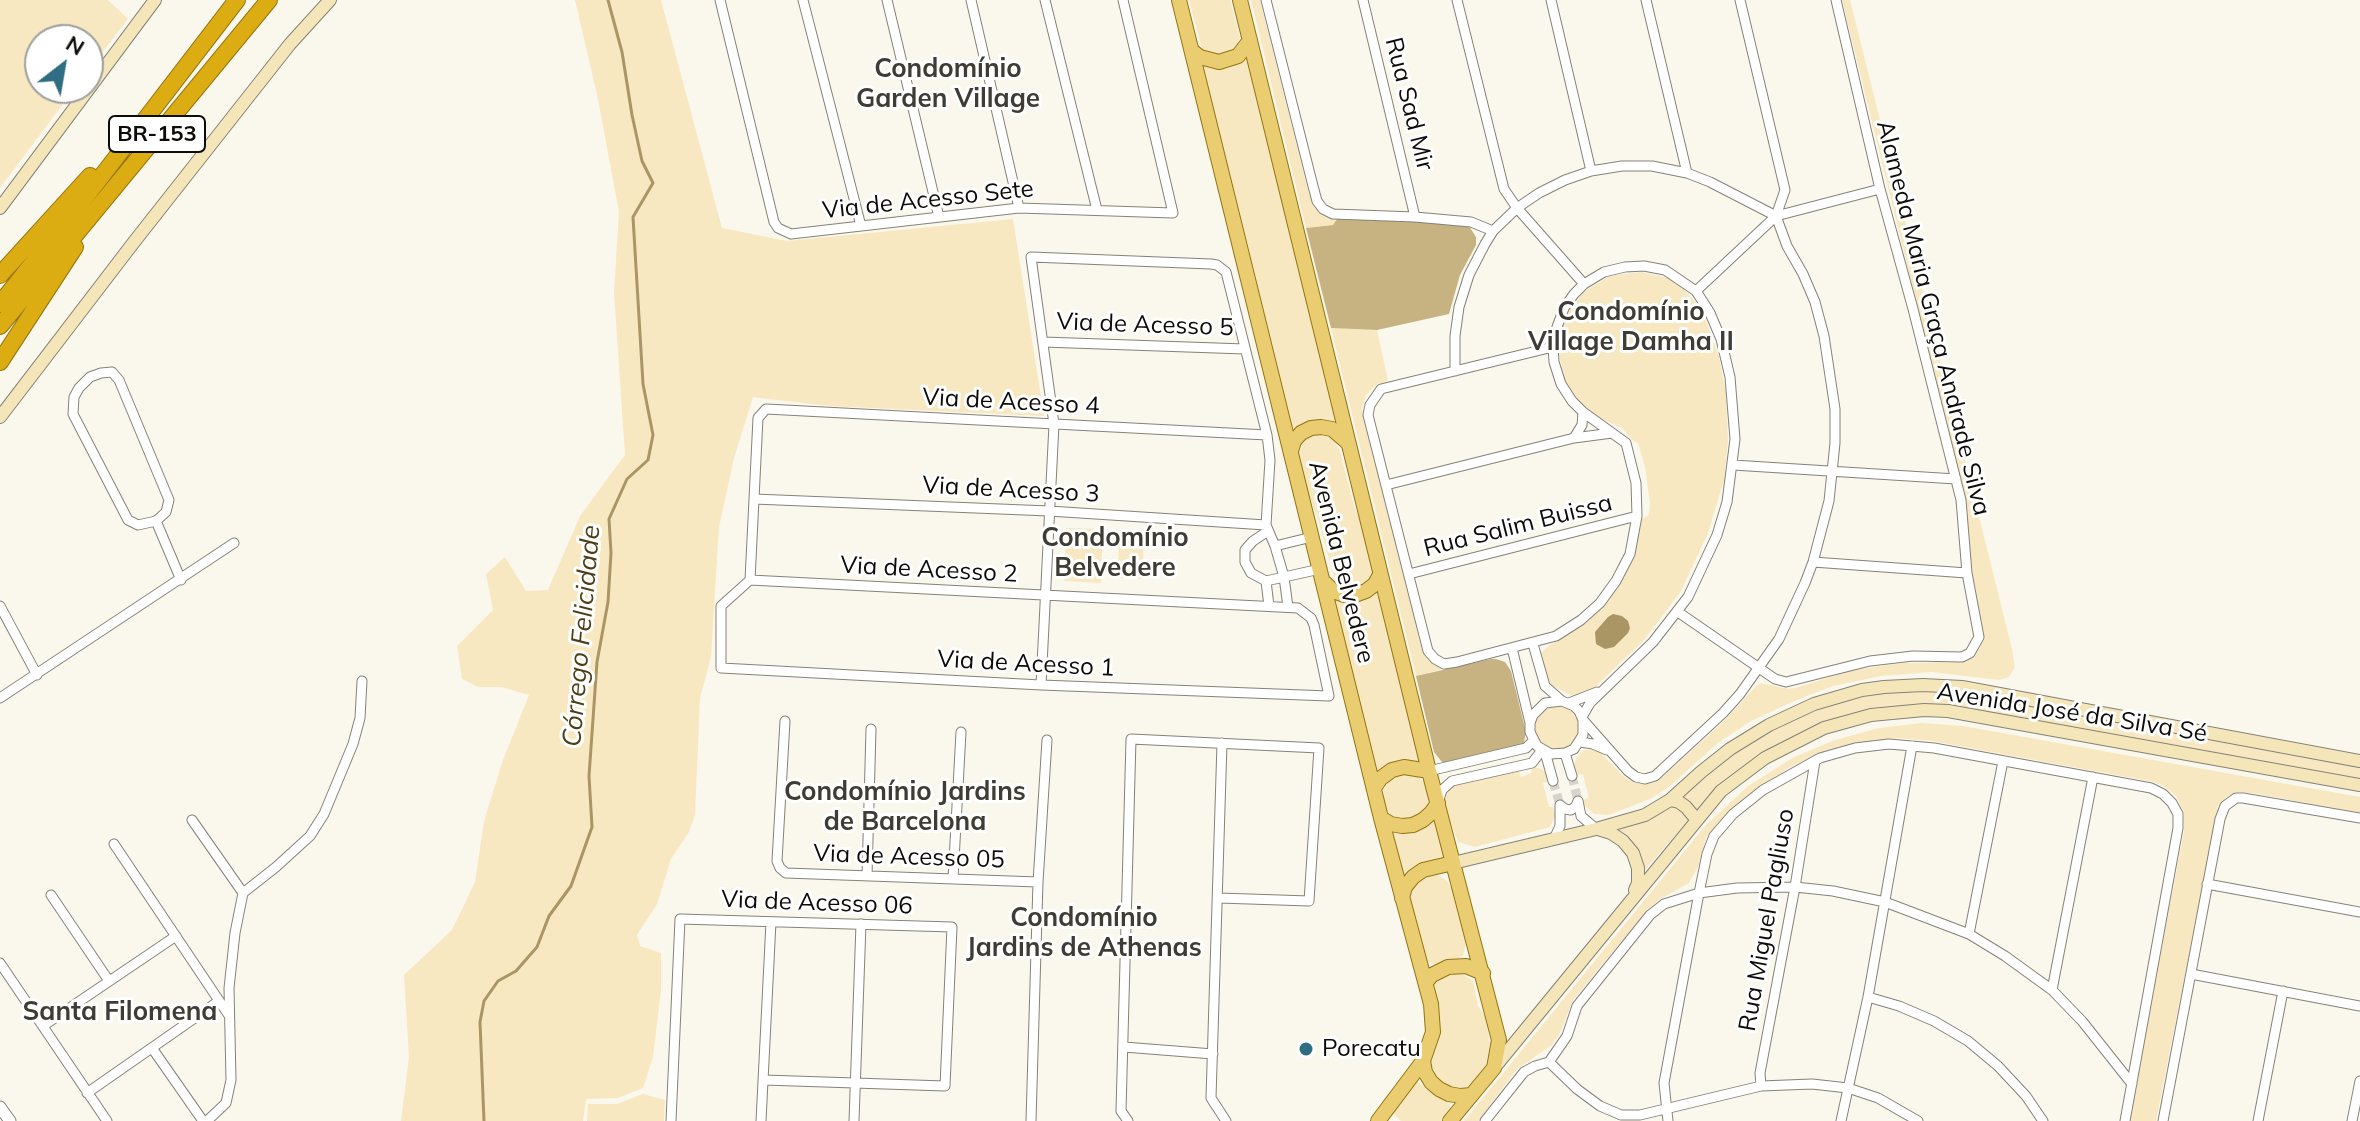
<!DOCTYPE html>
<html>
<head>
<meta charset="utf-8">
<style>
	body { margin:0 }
	#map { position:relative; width:2360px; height:1121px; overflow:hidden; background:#faf7ed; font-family:Mulish,sans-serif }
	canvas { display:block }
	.north { position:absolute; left:24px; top:24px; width:80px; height:80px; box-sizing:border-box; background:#fff; border:2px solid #9e9e9d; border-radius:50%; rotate:31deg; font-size:22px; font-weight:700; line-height:32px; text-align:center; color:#0d0c09 }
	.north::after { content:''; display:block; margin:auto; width:28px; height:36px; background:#2e6d82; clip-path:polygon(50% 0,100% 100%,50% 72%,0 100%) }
</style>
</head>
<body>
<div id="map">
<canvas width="2360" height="1121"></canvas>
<div class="north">N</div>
</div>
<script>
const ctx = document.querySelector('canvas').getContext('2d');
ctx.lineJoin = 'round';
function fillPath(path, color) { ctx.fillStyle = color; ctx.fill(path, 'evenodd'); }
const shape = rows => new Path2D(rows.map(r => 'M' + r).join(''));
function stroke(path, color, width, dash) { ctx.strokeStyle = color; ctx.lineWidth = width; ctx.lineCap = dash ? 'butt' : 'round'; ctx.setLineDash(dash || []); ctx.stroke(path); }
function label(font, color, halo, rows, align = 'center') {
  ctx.font = font + ' Mulish,sans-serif'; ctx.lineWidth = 6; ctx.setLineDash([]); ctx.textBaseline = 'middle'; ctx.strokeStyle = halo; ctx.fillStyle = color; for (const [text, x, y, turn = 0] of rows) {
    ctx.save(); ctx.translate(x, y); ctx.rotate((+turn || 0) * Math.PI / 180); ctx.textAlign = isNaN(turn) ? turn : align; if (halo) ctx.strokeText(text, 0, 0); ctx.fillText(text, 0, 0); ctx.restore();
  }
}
fillPath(shape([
	[0,0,108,0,128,19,88,71,88,40,40,40,40,88,75,88,0,188],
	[575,0,661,0,722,228,787,241,1013,219,1044,416,829,406,753,397,734,458,719,527,711,657,700,698,695,815,689,832,671,859,657,904,637,935,640,946,661,953,661,990,653,1057,643,1088,618,1098,586,1099,583,1121,401,1121,409,1057,404,975,452,930,475,882,484,821,503,760,529,695,502,687,478,687,462,679,457,646,493,610,486,574,505,557,526,591,548,590,580,516,625,455,614,292,619,212,598,99],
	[1189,0,1230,0,1240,37,1236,47,1231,51,1216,56,1207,53,1202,49],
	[1251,0,1260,0,1309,194,1320,212,1328,217,1337,219,1333,225,1306,228],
	[1842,0,1850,0,2012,649,2015,667,2009,677,1999,680,1932,672,1881,676,1833,686,1794,701,1751,721,1718,743,1670,786,1652,798,1609,815,1594,814,1584,805,1583,800,1589,798,1583,774,1577,775,1574,766,1576,759,1584,750,1596,750,1600,752,1623,776,1634,783,1653,783,1666,774,1724,721,1756,686,1761,683,1788,689,1795,688,1850,671,1880,666,1903,663,1963,662,1975,656,1984,640,1969,571,1961,484],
	[1246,55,1338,428,1294,432,1202,62],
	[1641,272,1668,278,1682,287,1697,304,1704,315,1719,357,1726,393,1728,441,1724,480,1708,533,1681,591,1644,640,1594,688,1587,693,1572,696,1553,686,1548,679,1541,653,1547,647,1584,624,1613,593,1633,557,1642,519,1649,515,1650,503,1645,467,1638,443,1632,440,1622,428,1595,416,1576,398,1565,382,1557,345,1560,327,1568,311,1583,292,1610,276],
	[1331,328,1377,330,1388,381,1377,384,1366,395,1362,408,1364,416,1422,649,1428,659,1437,666,1446,668,1416,676],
	[1321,433,1332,438,1339,448,1354,506,1362,523,1373,571,1372,577,1360,589,1343,589,1335,581,1318,519,1308,493,1299,452,1306,437],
	[1066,528,1103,529,1101,583,1064,581],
	[1119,539,1144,540,1142,579,1118,578],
	[1379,588,1423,766,1378,777,1333,596],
	[1924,691,1962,693,2360,765,2360,781,1947,706,1801,733,1781,743,1746,765,1717,787,1643,872,1616,830,1634,825,1662,813,1735,753,1772,729,1794,719,1839,703,1864,697,1883,693],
	'1535 728a22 22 0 1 1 44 0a22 22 0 1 1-44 0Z',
	[1921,723,1963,726,2360,797,2360,813,2253,793,2237,792,2226,797,2218,806,2156,1121,2129,1121,2184,831,2184,812,2176,796,2163,786,2154,782,1932,741,1897,738,1857,743,1824,752,1790,767,1746,796,1706,837,1698,867,1689,883,1660,899,1648,909,1573,1000,1560,1033,1552,1045,1517,1069,1478,1121,1464,1121,1705,826,1748,786,1794,757,1835,740,1879,728],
	[1531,767,1542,769,1548,776,1550,781,1543,783,1549,807,1553,807,1555,816,1550,827,1475,847,1458,842,1444,805,1446,792,1454,785,1518,769,1521,777,1532,773],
	'1383 797a23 23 0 1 1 46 0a23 23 0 1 1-46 0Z',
	[1435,816,1446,859,1404,878,1392,828],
	[1437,875,1446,880,1453,890,1466,944,1463,956,1457,959,1434,965,1424,959,1410,908,1409,896,1414,885,1424,877],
	[1462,973,1473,981,1478,1006,1485,1016,1490,1043,1486,1065,1474,1083,1467,1087,1452,1089,1439,1082,1431,1068,1432,988,1436,980,1449,974],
	[1417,1081,1436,1096,1451,1101,1450,1109,1441,1121,1401,1121,1395,1115,1393,1112,1414,1082],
	[643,1094,665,1100,664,1121,587,1121,588,1104,617,1104]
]), '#f8e8c1');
fillPath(shape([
	[1337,219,1463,223,1469,226,1476,237,1476,245,1460,275,1449,314,1377,330,1331,328,1306,228,1333,225],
	[1491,659,1496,659,1505,662,1511,671,1526,732,1524,742,1521,746,1448,764,1442,762,1434,752,1416,676]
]), '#c7b381');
fillPath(shape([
	[1613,614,1622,616,1628,621,1630,628,1628,633,1614,647,1605,649,1596,644,1595,632,1608,617]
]), '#aa9665');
stroke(shape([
	[484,1121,480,1022,484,1001,498,981,516,971,537,947,549,916,571,886,592,827,589,776,597,662,608,602,611,553,609,519,627,479,648,460,653,435,643,384,633,217,653,183,642,161,632,115,622,52,608,0]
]), '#aa9665', 3);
stroke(shape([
	[1572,776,1578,801],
	[1553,781,1560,805]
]), '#d6d4cb', 9, [9, 4.5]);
const minor = shape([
	[720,0,774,222,778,228,791,234,1019,208,1173,213,1123,0],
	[803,0,861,226],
	[887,0,939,217],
	[971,0,1019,208],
	[1045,0,1097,210],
	[1266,0,1313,186,1317,201,1323,209,1333,214,1415,217,1471,222,1493,231],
	[1363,0,1415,217],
	[1457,0,1504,189,1517,208,1584,284],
	[1551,0,1591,171],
	[1646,0,1687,173],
	[1776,216,1880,189],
	[1696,291,1776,216,1785,190,1740,0],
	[1043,342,1245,349],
	[1553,347,1381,389,1370,405,1368,415,1428,651,1435,659,1444,664,1457,662,1556,636,1581,620,1600,603,1616,581,1630,554,1637,516,1636,483,1626,443,1583,412,1572,401,1561,384,1554,362,1553,347,1557,327,1564,308,1574,294,1584,284,1604,272,1625,267,1644,266,1665,270,1696,291,1710,313,1721,339,1730,377,1735,439,1727,502,1717,535,1688,597,1653,642,1590,703,1582,717],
	[1455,371,1455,336,1459,307,1469,275,1485,244,1493,231,1517,208,1539,193,1565,180,1591,171,1622,166,1652,166,1687,173,1710,182,1776,216],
	[112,372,119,380,169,500,166,512,156,521,138,525,128,520,73,414,74,397,79,388,90,377,101,373,112,372],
	[1574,438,1582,425,1583,412],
	[1733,465,1956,479],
	[1386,485,1574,438,1612,433],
	[754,499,1049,511,1266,525],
	[156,521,181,580],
	[1268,531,1253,541,1245,550,1245,562,1251,573,1266,581,1320,569],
	[1275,546,1312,537],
	[1813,562,1967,573],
	[1409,574,1637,516],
	[750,580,1298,608,1311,618,1314,625,1329,696,1041,685,721,668,721,606,750,580,758,418,766,409,1267,435],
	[1266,581,1269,606],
	[0,606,37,675],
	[1678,612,1775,679,1786,682,1870,661,1913,656,1962,657,1970,653,1979,637,1967,573,1961,500,1913,309,1880,189,1836,0],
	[1533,644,1545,686,1562,701],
	[1512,648,1530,723,1530,732,1537,746,1551,754,1565,753,1574,749,1583,735,1583,720,1579,711,1574,706,1562,701,1545,703,1533,715,1530,723],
	[1041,685,1054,424,1031,257,1211,264,1217,265,1226,272,1267,435,1270,460,1266,525,1275,546,1284,577,1288,607],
	[0,698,234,543],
	[1569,703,1597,692],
	[1583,720,1628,771,1636,777,1645,779,1655,776,1723,713,1740,694,1779,639,1805,583,1813,562,1829,501,1835,443,1835,409,1824,336,1815,302,1803,274,1787,246,1776,216],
	[785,721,777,861,780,868,786,873,1038,882],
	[1580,742,1593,744,1607,750],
	[1222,743,1211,1098,1226,1121],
	[1545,752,1553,781],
	[1565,753,1572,776],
	[1429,771,1526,748,1533,741],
	[1578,801,1581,816,1596,829],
	[1438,803,1442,790,1452,781,1532,763,1542,750],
	[192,820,243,893],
	[1554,839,1560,826,1560,805,1565,809,1571,810,1576,806,1578,801],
	[114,844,228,1014],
	[867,876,871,729],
	[953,879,961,732],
	[2207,884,2360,912],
	[51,895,109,981],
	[1969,934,2003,761],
	[0,963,107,1121],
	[2191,974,2360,1006],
	[2052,990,2093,777],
	[1868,997,1899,1006,1934,1021,1968,1041,1998,1066,2026,1096,2043,1121],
	[43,1026,176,936],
	[1124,1047,1213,1054],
	[152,1048,203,1121],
	[1549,1062,1577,1089,1600,1106,1621,1115,1640,1115,1761,1086,1812,1084,1848,1088,1878,1098,1918,1121],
	[1761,1086,1760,1073,1795,887,1815,761],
	[87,1093,219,1001],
	[207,1121,226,1103,231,1080,229,988,235,933,243,893,276,867,310,836,324,814,353,744,360,718,362,681],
	[671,1121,680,919,952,927,945,1086,764,1080],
	[761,1121,771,922],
	[854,1121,861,924],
	[1031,1121,1038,882,1047,740],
	[1128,1121,1121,1111,1131,739,1319,748,1309,901,1219,898],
	[1485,1121,1524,1072,1535,1066,1549,1062,1567,1036,1577,1006,1650,915,1664,904,1699,893,1707,854,1714,836,1733,814,1763,790,1820,758,1855,748,1889,744,1934,748,2151,788,2163,794,2172,803,2178,814,2178,828,2125,1121],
	[1668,1121,1664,1083,1699,893,1737,888,1795,887,1833,891,1885,902,1969,934,2005,956,2052,990,2082,1021,2132,1084],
	[1841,1121,1868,997,1912,746],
	[2163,1121,2220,819,2225,806,2236,798,2243,798,2360,818],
	[2258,1121,2283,991],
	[2352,1121,2360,1081]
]);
const tertiary = shape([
	[0,1107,10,1121]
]);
const secondary = shape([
	[0,208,155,0],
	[0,417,134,242,290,44,330,0],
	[1670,800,1679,802,1686,807,1696,819],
	[1598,829,1611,833,1623,841,1633,853,1638,868,1638,883,1635,890],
	[1453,863,1596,829,1645,815,1670,800,1701,772,1730,749,1769,725,1814,704,1862,690,1884,687,1923,685,1962,687,2360,761],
	[1494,1068,1721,791,1765,758,1824,728,1871,715,1924,710,1948,711,2360,785]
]);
const primary = shape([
	[1179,0,1381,818,1431,1004,1433,1032,1423,1061,1378,1121],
	[1240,0,1429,771,1499,1040,1494,1068,1450,1121],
	[1192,51,1200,57,1219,62,1238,56,1250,40],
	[1291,451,1294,441,1301,433,1311,428,1321,427,1332,429,1347,442],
	[1325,583,1333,591,1344,595,1355,595,1366,591,1375,584,1380,575],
	[1374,788,1381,778,1392,770,1404,767,1429,771],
	[1381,818,1391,824,1402,826,1413,825,1423,820,1431,813,1438,803],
	[1402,898,1405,887,1413,877,1423,870,1453,863],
	[1426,982,1432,975,1448,967,1466,966,1483,973],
	[1423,1061,1425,1072,1431,1082,1439,1089,1449,1094,1460,1096,1471,1095]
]);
const motorway = shape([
	[0,275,90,176],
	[0,304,88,194,237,0],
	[0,326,269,0],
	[0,362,75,247]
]);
stroke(minor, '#858279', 11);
stroke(tertiary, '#858279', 13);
stroke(secondary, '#858279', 14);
stroke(primary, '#947410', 16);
stroke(motorway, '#947410', 18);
stroke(minor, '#fff', 9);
stroke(tertiary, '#fff', 11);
stroke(secondary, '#f4e6b8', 12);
stroke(primary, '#eacd71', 14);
stroke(motorway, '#dcac13', 16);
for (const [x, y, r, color] of [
	[1306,1049,8,"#2e6d82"]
]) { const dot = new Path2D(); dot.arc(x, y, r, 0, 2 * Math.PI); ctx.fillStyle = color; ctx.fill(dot); stroke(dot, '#fff', 3); }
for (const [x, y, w] of [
	[157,134,96]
]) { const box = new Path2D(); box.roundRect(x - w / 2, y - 18, w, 36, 6); ctx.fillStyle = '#fff'; ctx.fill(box); stroke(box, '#0d0c09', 2); }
label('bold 22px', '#0d0c09', null, [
	["BR-153",157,134]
]);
label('24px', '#0d0c09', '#fff', [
	["Rua Sad Mir",1409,104,76],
	["Via de Acesso Sete",928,200,-6],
	["Alameda Maria Graça Andrade Silva",1933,318,76],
	["Via de Acesso 5",1145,325,2],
	["Via de Acesso 4",1011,402,3],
	["Via de Acesso 3",1011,490,3],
	["Rua Salim Buissa",1518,526,-14],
	["Avenida Belvedere",1341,562,76],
	["Via de Acesso 2",929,570,3],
	["Via de Acesso 1",1026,664,3],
	["Avenida José da Silva Sé",2072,713,9],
	["Via de Acesso 05",909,857,2],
	["Via de Acesso 06",817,903,2],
	["Rua Miguel Pagliuso",1767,920,-80]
]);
label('24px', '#0d0c09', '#fff', [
	["Porecatu",1322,1049]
], 'left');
label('bold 26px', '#3f3c35', '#fff', [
	["Condomínio",948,69],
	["Garden Village",948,99],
	["Condomínio",1631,312],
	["Village Damha II",1631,342],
	["Condomínio",1115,538],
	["Belvedere",1115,568],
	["Condomínio Jardins",905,792],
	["de Barcelona",905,822],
	["Condomínio",1084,918],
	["Jardins de Athenas",1084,948],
	["Santa Filomena",120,1012]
]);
label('italic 26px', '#4d3e16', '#fff', [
	["Córrego Felicidade",582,636,-85]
]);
</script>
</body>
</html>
